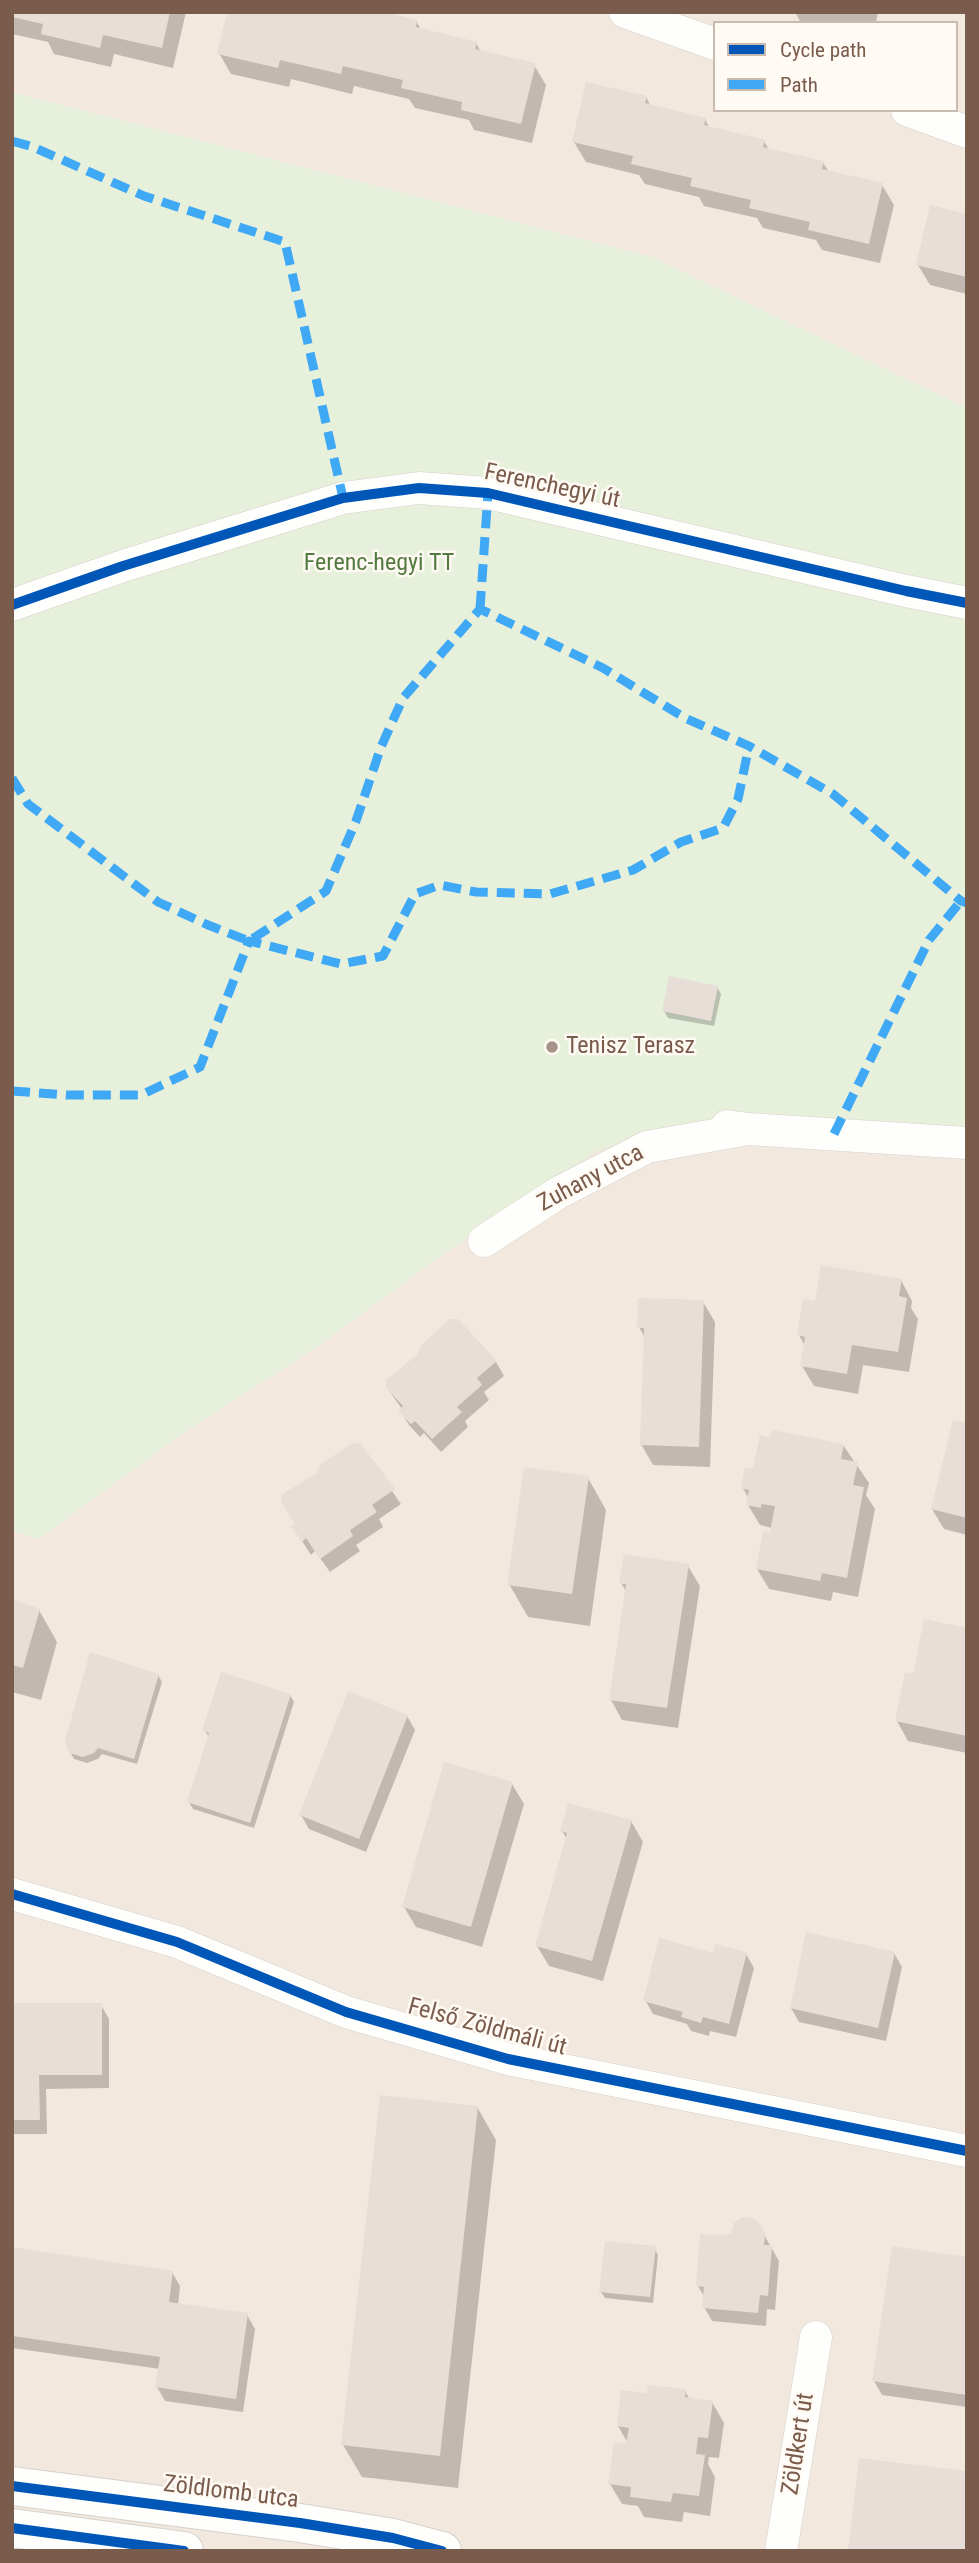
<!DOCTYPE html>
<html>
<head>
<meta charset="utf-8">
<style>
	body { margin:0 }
	#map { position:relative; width:979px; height:2563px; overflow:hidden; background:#f9f5f0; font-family:"Roboto Condensed",sans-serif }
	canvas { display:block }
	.frame { position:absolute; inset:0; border:14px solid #7a5c4d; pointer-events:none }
	.legend { position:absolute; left:713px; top:21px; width:245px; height:91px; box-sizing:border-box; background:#fffaf3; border:2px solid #cabbb1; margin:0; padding:9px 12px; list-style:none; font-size:21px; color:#7a5c4d }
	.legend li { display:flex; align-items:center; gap:14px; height:35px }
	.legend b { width:35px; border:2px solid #cabbb1 }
</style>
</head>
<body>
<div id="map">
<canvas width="979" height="2563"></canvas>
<div class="frame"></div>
<ul class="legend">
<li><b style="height:9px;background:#0057b8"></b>Cycle path</li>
<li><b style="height:9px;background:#3fa9f5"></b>Path</li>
</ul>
</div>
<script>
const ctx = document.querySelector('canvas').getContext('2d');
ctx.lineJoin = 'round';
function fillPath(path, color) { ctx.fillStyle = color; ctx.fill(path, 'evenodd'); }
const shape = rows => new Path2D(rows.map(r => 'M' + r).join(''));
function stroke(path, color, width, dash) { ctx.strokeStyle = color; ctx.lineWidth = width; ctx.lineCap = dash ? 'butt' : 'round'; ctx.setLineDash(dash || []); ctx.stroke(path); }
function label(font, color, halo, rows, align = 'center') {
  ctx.font = font + ' "Roboto Condensed",sans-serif'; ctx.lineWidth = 5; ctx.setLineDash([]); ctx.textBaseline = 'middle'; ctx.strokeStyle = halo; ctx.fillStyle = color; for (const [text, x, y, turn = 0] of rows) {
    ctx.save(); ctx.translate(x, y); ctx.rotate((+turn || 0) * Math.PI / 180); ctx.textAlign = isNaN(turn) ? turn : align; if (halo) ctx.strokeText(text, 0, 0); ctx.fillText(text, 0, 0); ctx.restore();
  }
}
fillPath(shape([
	[12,12,967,12,967,408,652,257,12,92],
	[715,23,956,23,956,110,715,110],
	[411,929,967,1143,967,2551,12,2551,12,1531,39,1538,182,1434,317,1347,442,1255]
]), '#f2e8de');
fillPath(shape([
	[12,92,652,257,967,408,967,1143,702,1121,636,1142,602,1148,442,1255,317,1347,182,1434,39,1539,12,1531]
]), '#e7f0db');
fillPath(shape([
	[12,12,186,12,173,68,114,54,111,67,54,54,48,42,12,34],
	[795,12,878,12,876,23,801,23],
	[416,21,422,31,476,43,481,52,534,65,546,85,532,143,474,130,469,120,415,108,409,99,354,86,352,94,291,79,289,87,231,74,219,53],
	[646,97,651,107,705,119,710,129,764,141,769,150,823,163,829,172,882,185,894,205,880,263,822,250,816,240,763,228,757,218,704,206,699,197,645,184,639,175,586,162,574,142],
	[967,215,967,294,930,285,918,265],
	[717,987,721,994,714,1026,668,1018,664,1011],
	[901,1280,912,1301,911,1308,918,1319,909,1372,863,1365,858,1394,814,1386,802,1366,805,1346,799,1335,816,1303],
	[703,1302,715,1322,710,1467,653,1465,641,1444,645,1338,639,1327],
	[496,1362,504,1376,484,1392,489,1400,465,1421,468,1427,441,1452,424,1433,420,1437,409,1425,401,1411,402,1409,387,1388],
	[967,1425,967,1535,944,1529,932,1509],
	[360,1445,401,1504,379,1519,383,1527,356,1545,360,1551,330,1572,315,1551,311,1555,293,1527],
	[843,1445,869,1483,866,1495,875,1509,858,1597,833,1592,831,1601,769,1589,757,1569,772,1528,760,1525,748,1505,749,1499,743,1488,755,1470],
	[588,1478,606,1510,590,1626,528,1617,509,1584],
	[688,1566,700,1586,678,1728,622,1720,611,1700,627,1593,621,1583],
	[12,1601,39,1610,57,1642,41,1700,12,1692],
	[967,1630,967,1753,908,1741,897,1721,914,1676],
	[158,1675,162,1682,137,1764,102,1754,98,1759,87,1763,74,1759,70,1752],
	[290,1695,294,1702,254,1828,193,1809,189,1802,210,1738,204,1730],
	[407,1716,415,1730,366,1852,309,1829,301,1815],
	[512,1784,524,1804,482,1947,416,1927,404,1907],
	[631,1821,643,1842,603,1981,549,1966,537,1946,567,1839,562,1831],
	[894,1953,902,1967,886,2041,799,2022,791,2008],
	[746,1954,754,1968,736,2037,710,2031,709,2036,691,2031,687,2024,653,2014,645,2000,714,1955],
	[12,2005,101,2005,109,2019,109,2088,46,2089,47,2134,12,2134],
	[477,2107,496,2140,458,2488,362,2477,343,2445],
	[763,2233,779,2261,775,2310,767,2309,766,2326,712,2321,704,2307,705,2298,698,2286],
	[654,2248,658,2255,653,2303,605,2298,601,2292],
	[12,2249,172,2272,180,2286,178,2305,247,2315,255,2329,243,2412,165,2401,157,2387,160,2369,12,2348],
	[967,2259,967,2407,882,2395,874,2381],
	[685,2391,690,2400,712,2402,724,2423,719,2458,709,2457,708,2464,715,2477,710,2516,684,2512,682,2522,644,2517,638,2506,622,2504,610,2484,629,2445,618,2426,648,2395]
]), '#0003');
fillPath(shape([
	[12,12,170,12,162,48,103,35,100,48,41,34,43,24,12,17],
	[227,12,386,12,417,20,416,27,477,42,475,49,536,63,521,124,461,110,462,102,401,88,403,80,343,66,341,74,280,60,278,68,217,54],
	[586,82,647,96,645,103,706,118,704,125,765,140,763,147,824,161,822,169,883,183,869,244,808,230,810,222,749,208,751,200,690,186,692,178,631,164,633,156,572,142],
	[930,205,967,214,967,277,916,265],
	[669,976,718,986,711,1021,662,1011],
	[821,1265,902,1279,899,1296,907,1298,898,1352,852,1345,847,1374,800,1366,805,1337,797,1335,803,1299,815,1301],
	[638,1298,704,1300,699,1447,640,1445,644,1328,637,1328],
	[450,1319,458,1319,497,1361,477,1378,482,1385,457,1407,462,1412,432,1439,415,1421,411,1424,398,1411,403,1406,386,1388,386,1380,418,1354,420,1346],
	[953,1420,967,1423,967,1518,931,1509],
	[772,1430,844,1444,841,1459,858,1462,853,1485,864,1487,847,1578,822,1573,820,1581,756,1569,763,1531,770,1532,775,1506,761,1504,761,1508,746,1505,749,1490,741,1488,745,1467,753,1468,760,1435,770,1437],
	[353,1443,361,1444,395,1489,372,1505,377,1512,350,1530,353,1536,320,1559,306,1538,302,1542,291,1526,295,1524,281,1502,281,1495,317,1473,320,1465],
	[524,1467,589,1476,572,1594,507,1585],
	[624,1554,689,1564,667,1708,609,1700,626,1584,619,1584],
	[12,1599,40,1609,23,1668,12,1665],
	[924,1619,967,1628,967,1736,895,1721,905,1672,913,1674],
	[90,1652,159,1674,134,1759,98,1748,94,1753,83,1757,69,1753,65,1741],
	[221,1672,291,1694,250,1823,187,1802,209,1733,202,1731],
	[348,1691,408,1715,359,1839,299,1815],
	[444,1762,513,1782,471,1927,402,1907],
	[568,1803,632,1820,592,1961,535,1946,567,1833,560,1831],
	[806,1932,895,1952,878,2028,790,2008],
	[659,1938,713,1953,715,1944,747,1952,729,2024,703,2017,701,2023,681,2017,683,2012,643,2001],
	[12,2003,102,2003,102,2075,39,2075,40,2120,12,2120],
	[380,2095,478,2106,440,2456,341,2445],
	[742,2217,753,2218,760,2224,765,2232,764,2245,772,2245,768,2296,760,2295,758,2313,702,2308,704,2287,696,2286,700,2234,725,2235,731,2233,734,2223],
	[605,2241,656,2246,650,2297,599,2292],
	[892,2246,967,2257,967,2395,872,2381],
	[12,2247,173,2271,169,2302,248,2313,236,2399,155,2387,160,2357,12,2336],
	[648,2385,686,2389,685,2397,713,2401,708,2438,698,2437,696,2454,705,2455,699,2496,673,2493,671,2502,630,2497,631,2487,608,2484,614,2442,626,2443,629,2428,617,2426,621,2390,647,2393],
	[859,2458,967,2471,967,2551,848,2551]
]), '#e6ded7');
const minor = shape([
	[625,12,715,44],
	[907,110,967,132],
	[12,605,123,566,343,498,419,488,488,493,906,591,967,603],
	[727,1126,748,1129,967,1143],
	[484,1241,558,1193,647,1147,748,1129],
	[12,1894,177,1942,346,2012,508,2059,967,2151],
	[781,2551,816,2337]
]);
const tertiary = shape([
	[12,2486,300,2523,393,2538,442,2551],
	[12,2528,184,2551]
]);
stroke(minor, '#d7d1cb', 33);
stroke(tertiary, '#d7d1cb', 40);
stroke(minor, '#fefefd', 32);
stroke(tertiary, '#fefefd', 38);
stroke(shape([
	[12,141,33,147,144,196,285,242,343,498],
	[480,609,488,493],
	[12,778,28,804,158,902,208,925,249,941,326,891,356,821,381,747,403,698,480,609,603,668,685,718,749,746,833,794,961,901,967,903],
	[12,1091,67,1095,141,1095,200,1067,249,941,341,964,383,956,415,894,440,885,476,892,550,894,633,870,681,842,723,828,738,799,749,746],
	[834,1134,929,940,961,901]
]), '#3fa9f5', 9, [18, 9]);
stroke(shape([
	[12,605,123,566,343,498,419,488,488,493,906,591,967,603],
	[12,1894,177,1942,346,2012,508,2059,967,2151],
	[12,2486,300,2523,393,2538,442,2551],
	[12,2528,184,2551]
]), '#0057b8', 10);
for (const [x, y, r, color] of [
	[552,1047,7,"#a69286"]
]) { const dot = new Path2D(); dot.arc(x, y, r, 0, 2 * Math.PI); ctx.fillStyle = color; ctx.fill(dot); stroke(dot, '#fffaf3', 2.5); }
label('24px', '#7a5c4d', '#fffaf3', [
	["Ferenchegyi út",552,487,12],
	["Zuhany utca",591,1179,-28],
	["Felső Zöldmáli út",487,2028,15],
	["Zöldkert út",799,2444,-81],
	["Zöldlomb utca",231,2493,7]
]);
label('24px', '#537a41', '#fffaf3', [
	["Ferenc-hegyi TT",379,564]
]);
label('24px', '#7a5c4d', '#fffaf3', [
	["Tenisz Terasz",566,1047]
], 'left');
</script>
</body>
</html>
